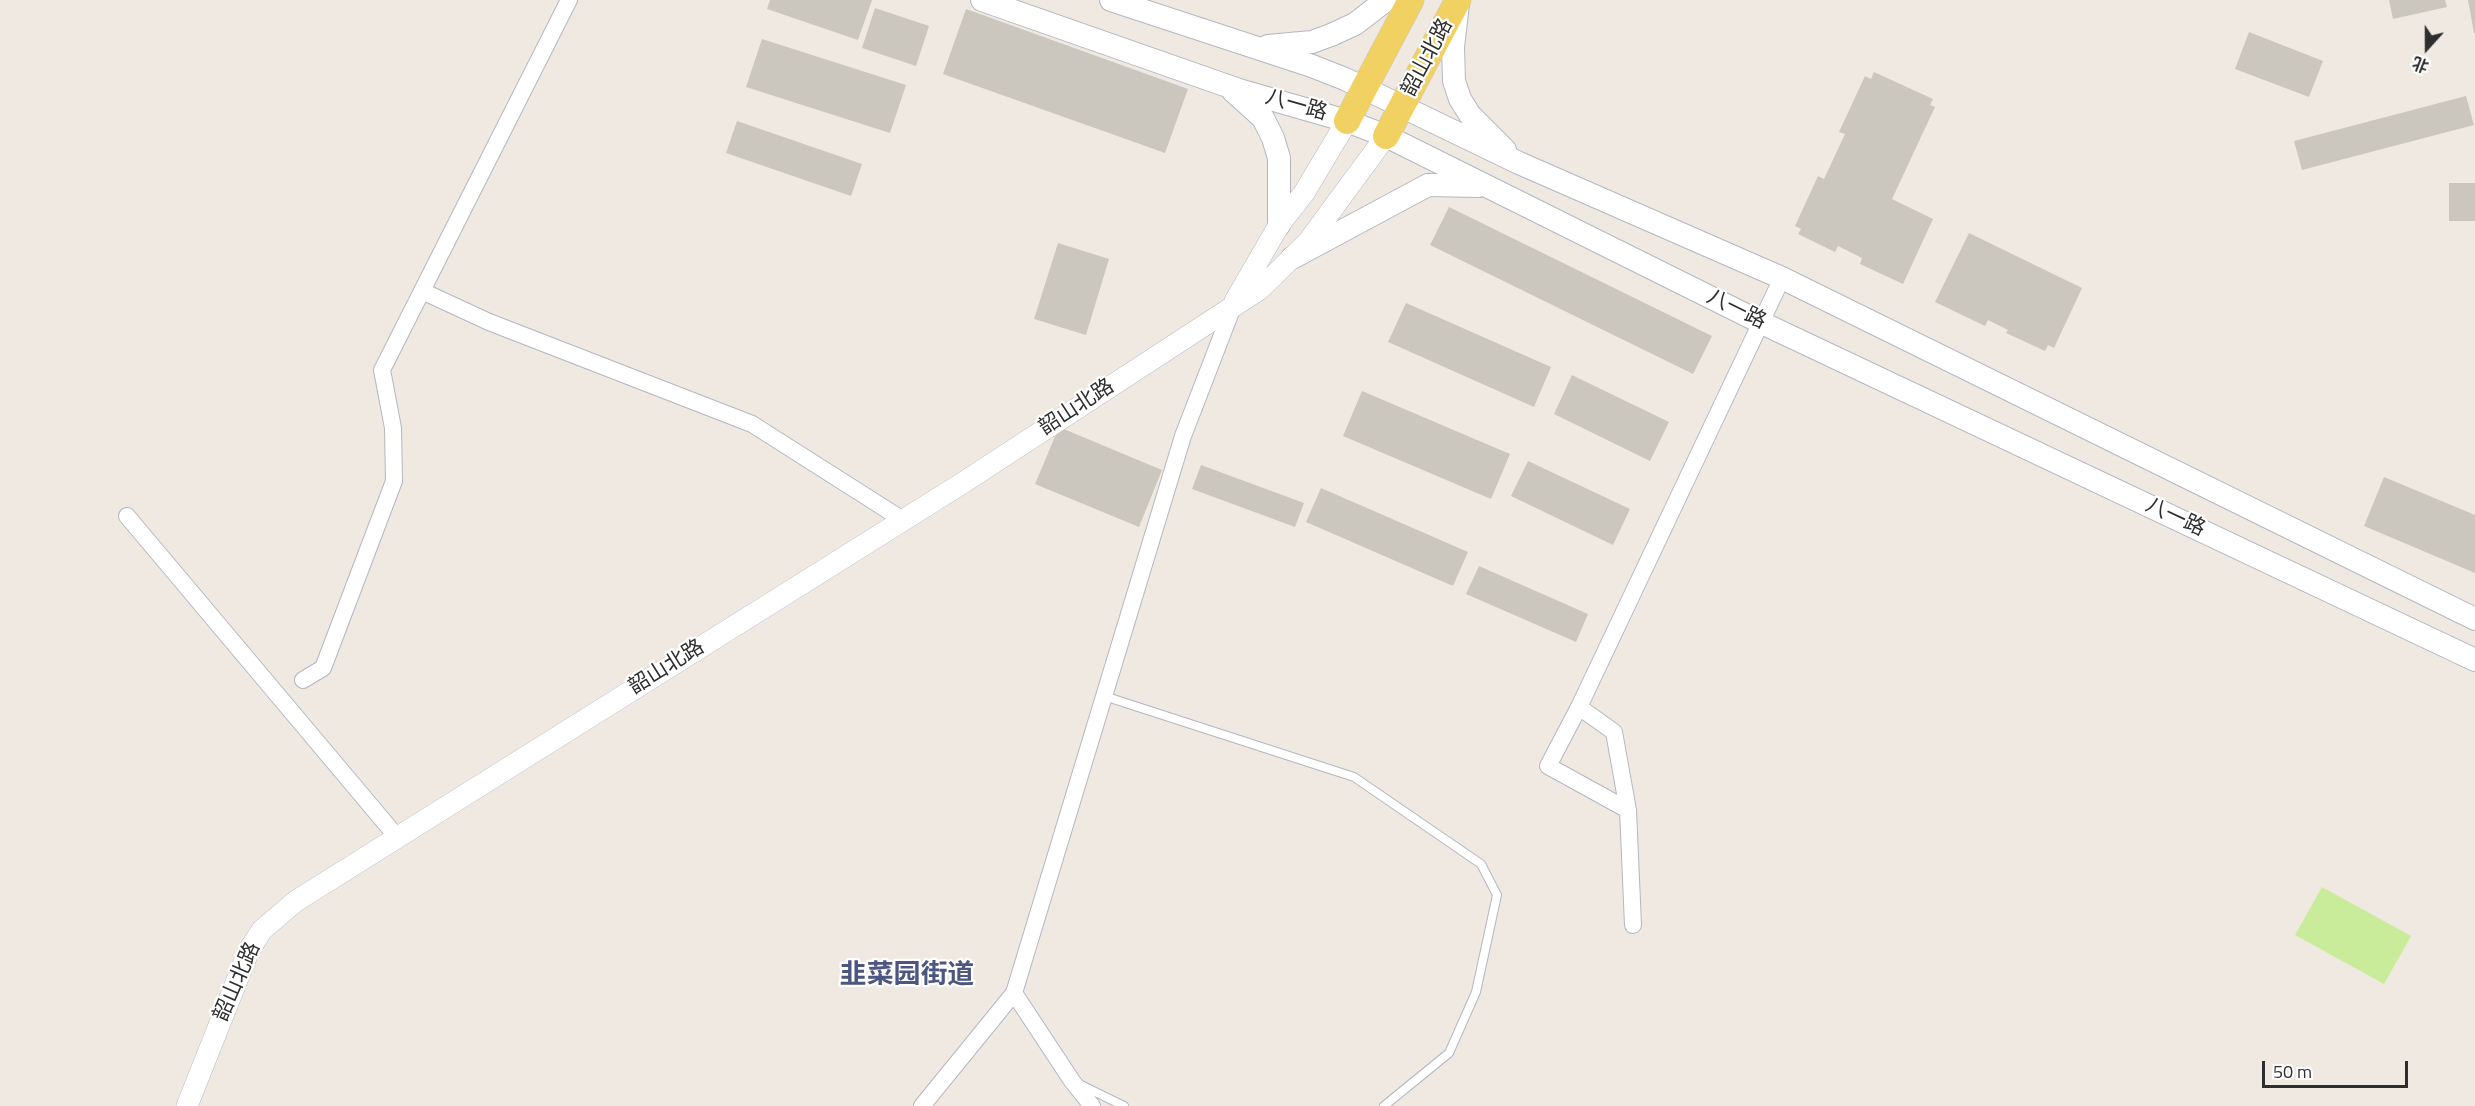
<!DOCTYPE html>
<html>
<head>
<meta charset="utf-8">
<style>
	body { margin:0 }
	#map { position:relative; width:2475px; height:1106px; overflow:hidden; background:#efe9e1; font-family:"Titillium Web","Noto Sans SC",sans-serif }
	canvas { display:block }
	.north { position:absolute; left:2397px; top:18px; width:60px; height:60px; -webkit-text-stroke:4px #fff; paint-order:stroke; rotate:201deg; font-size:16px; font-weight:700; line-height:24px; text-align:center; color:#2e2e2e }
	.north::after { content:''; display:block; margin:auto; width:21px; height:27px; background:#2e2e2e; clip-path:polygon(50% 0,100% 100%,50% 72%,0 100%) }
	.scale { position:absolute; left:2262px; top:1061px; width:146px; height:27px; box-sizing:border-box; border:3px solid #2e2e2e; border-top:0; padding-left:8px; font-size:18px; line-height:21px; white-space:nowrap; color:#2e2e2e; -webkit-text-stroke:4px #fff; paint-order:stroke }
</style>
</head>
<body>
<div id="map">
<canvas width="2475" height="1106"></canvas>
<div class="north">北</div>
<div class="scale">50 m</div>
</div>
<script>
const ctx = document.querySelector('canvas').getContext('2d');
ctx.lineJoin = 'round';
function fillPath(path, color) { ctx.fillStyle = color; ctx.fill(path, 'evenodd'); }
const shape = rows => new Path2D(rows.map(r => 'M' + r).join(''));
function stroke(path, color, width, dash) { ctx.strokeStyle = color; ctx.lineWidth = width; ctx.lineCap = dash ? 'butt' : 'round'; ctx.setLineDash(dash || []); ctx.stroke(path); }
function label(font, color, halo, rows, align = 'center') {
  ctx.font = font + ' "Titillium Web","Noto Sans SC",sans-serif'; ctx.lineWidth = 4.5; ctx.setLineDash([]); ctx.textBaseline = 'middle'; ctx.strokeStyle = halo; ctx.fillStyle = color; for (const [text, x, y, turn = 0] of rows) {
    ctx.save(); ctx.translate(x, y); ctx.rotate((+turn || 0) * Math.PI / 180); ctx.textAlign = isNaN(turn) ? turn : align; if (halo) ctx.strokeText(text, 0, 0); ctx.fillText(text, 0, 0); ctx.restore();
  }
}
fillPath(shape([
	[2322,887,2411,936,2384,984,2295,935]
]), '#c9ec9a');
fillPath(shape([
	[770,0,872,0,858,40,767,9],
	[2389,0,2445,0,2447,7,2393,19],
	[2468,0,2475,0,2475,33,2474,33],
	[875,8,929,26,916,66,862,48],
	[966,9,1188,89,1165,153,943,74],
	[2249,32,2323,61,2309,97,2235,69],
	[762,39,906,85,890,133,746,87],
	[1874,72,1933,99,1930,105,1935,107,1892,199,1933,219,1903,284,1860,264,1862,258,1838,246,1835,252,1798,234,1801,229,1795,226,1818,176,1824,179,1845,134,1839,132,1865,76,1871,79],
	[2466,96,2474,125,2302,170,2294,141],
	[737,121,862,164,851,196,726,153],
	[2449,183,2475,183,2475,221,2449,221],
	[1449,207,1712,336,1693,374,1430,245],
	[1969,233,2082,288,2054,348,2048,345,2045,351,2006,333,2008,330,1988,320,1985,326,1935,302],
	[1058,243,1109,259,1086,335,1034,319],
	[1406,303,1551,367,1534,407,1388,342],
	[1572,375,1669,422,1650,461,1554,414],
	[1362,391,1510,454,1491,499,1343,436],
	[1059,427,1162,470,1139,527,1035,484],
	[1528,461,1630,509,1613,545,1511,496],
	[1201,465,1304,503,1295,527,1192,489],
	[2384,477,2475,515,2475,573,2364,526],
	[1321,488,1468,552,1453,586,1306,522],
	[1479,566,1588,614,1576,642,1466,594]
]), '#cbc7bf');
const service = shape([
	[1104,696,1354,777,1481,864,1497,895,1476,992,1449,1053,1384,1106],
	[1081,1085,1124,1106]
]);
const minor = shape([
	[422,291,489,322,752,424,903,520],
	[127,516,397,837],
	[303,680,323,668,394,481,393,428,382,370,569,0],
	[1579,707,1614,732,1628,810,1633,925],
	[1628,810,1548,766,1579,707,1782,278],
	[1014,993,1072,1081,1092,1106],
	[922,1106,1014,993,1183,436,1234,304]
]);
const tertiary = shape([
	[1235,301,1279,225,1304,193,1347,121],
	[187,1106,249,950,262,930,296,901,961,484,1260,289,1308,242,1386,136]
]);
const secondary = shape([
	[982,0,1239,90,1347,121,1386,136,1762,323,2475,660],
	[1111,0,1312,66,1345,79,1519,163,1782,278,2475,619],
	[1458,4,1453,47,1454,81,1460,99,1470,115,1505,150],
	[1268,46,1312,42,1331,35,1355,24,1386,0],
	[1233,91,1263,118,1273,138,1279,158,1279,225],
	[1292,258,1428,185,1479,186]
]);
const primary = shape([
	[1347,121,1411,0],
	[1386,136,1458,0]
]);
stroke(service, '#b4b7c1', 10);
stroke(minor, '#b4b7c1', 18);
stroke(tertiary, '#b4b7c1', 22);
stroke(secondary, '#b4b7c1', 24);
stroke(primary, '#c9c9c9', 27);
stroke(service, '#fff', 8);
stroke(minor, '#fff', 16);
stroke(tertiary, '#fff', 21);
stroke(secondary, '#fff', 22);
stroke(primary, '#f2d163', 26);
label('21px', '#2e2e2e', '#fff', [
	["韶山北路",1428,58,-62],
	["八一路",1296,106,16],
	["八一路",1736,310,26],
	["韶山北路",1077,408,-33],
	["八一路",2175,518,25],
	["韶山北路",667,668,-32],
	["韶山北路",238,982,-66]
]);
label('bold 27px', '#4d5680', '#fff', [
	["韭菜园街道",907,976]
]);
</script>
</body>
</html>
